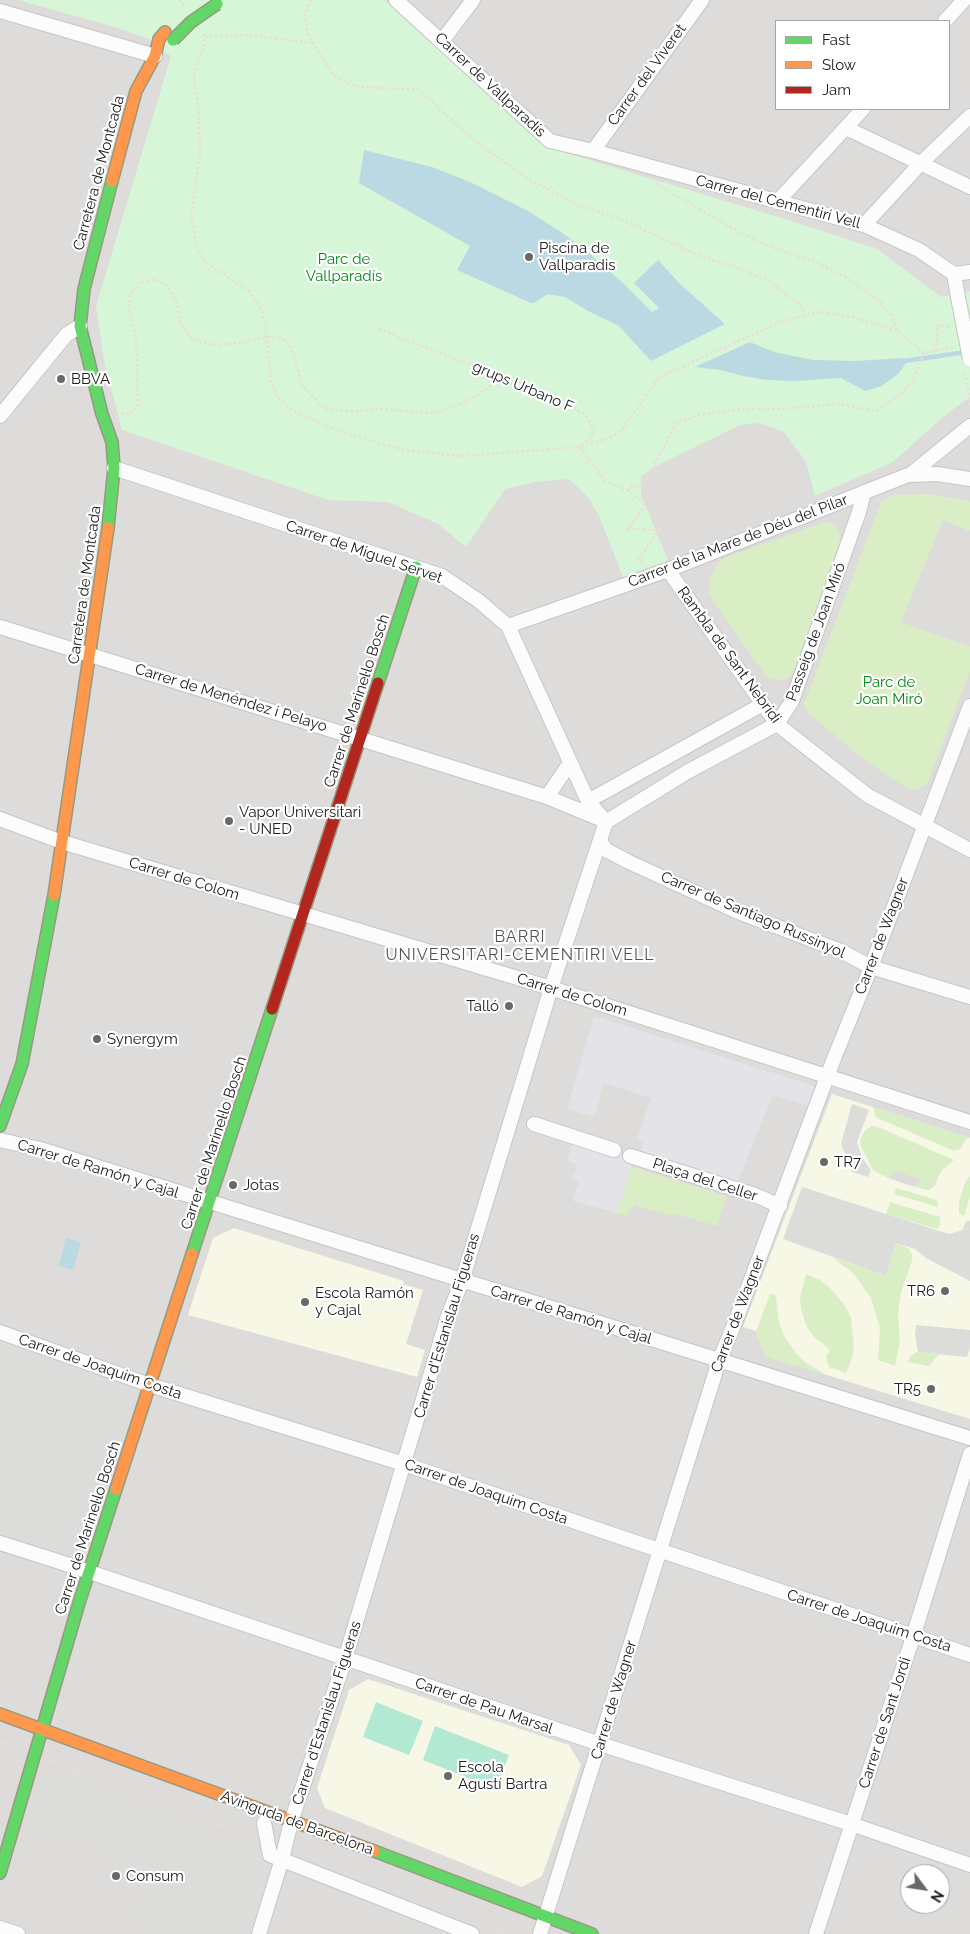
<!DOCTYPE html>
<html>
<head>
<meta charset="utf-8">
<style>
	body { margin:0 }
	#map { position:relative; width:970px; height:1934px; overflow:hidden; background:#eeede9; font-family:Raleway,sans-serif }
	canvas { display:block }
	.legend { position:absolute; left:775px; top:20px; width:175px; height:90px; box-sizing:border-box; background:#fff; border:1px solid #a6a6a6; margin:0; padding:6px 9px; list-style:none; font-size:15px; color:#202020 }
	.legend li { display:flex; align-items:center; gap:10px; height:25px }
	.legend b { width:25px; border:1px solid #a6a6a6 }
	.north { position:absolute; left:900px; top:1864px; width:50px; height:50px; box-sizing:border-box; background:#fff; border:1px solid #a6a6a6; border-radius:50%; rotate:121deg; font-size:14px; font-weight:700; line-height:20px; text-align:center; color:#202020 }
	.north::after { content:''; display:block; margin:auto; width:18px; height:22px; background:#686866; clip-path:polygon(50% 0,100% 100%,50% 72%,0 100%) }
</style>
</head>
<body>
<div id="map">
<canvas width="970" height="1934"></canvas>
<ul class="legend">
<li><b style="height:6px;background:#63d668"></b>Fast</li>
<li><b style="height:6px;background:#ff974d"></b>Slow</li>
<li><b style="height:6px;background:#b3261e"></b>Jam</li>
</ul>
<div class="north">N</div>
</div>
<script>
const ctx = document.querySelector('canvas').getContext('2d');
ctx.lineJoin = 'round';
function fillPath(path, color) { ctx.fillStyle = color; ctx.fill(path, 'evenodd'); }
const shape = rows => new Path2D(rows.map(r => 'M' + r).join(''));
function stroke(path, color, width, dash) { ctx.strokeStyle = color; ctx.lineWidth = width; ctx.lineCap = dash ? 'butt' : 'round'; ctx.setLineDash(dash || []); ctx.stroke(path); }
function label(font, color, halo, rows, align = 'center') {
  ctx.font = font + ' Raleway,sans-serif'; ctx.lineWidth = 4.5; ctx.setLineDash([]); ctx.textBaseline = 'middle'; ctx.strokeStyle = halo; ctx.fillStyle = color; for (const [text, x, y, turn = 0] of rows) {
    ctx.save(); ctx.translate(x, y); ctx.rotate((+turn || 0) * Math.PI / 180); ctx.textAlign = isNaN(turn) ? turn : align; if (halo) ctx.strokeText(text, 0, 0); ctx.fillText(text, 0, 0); ctx.restore();
  }
}
fillPath(shape([
	[0,0,970,0,970,1934,0,1934],
	[776,21,949,21,949,109,776,109],
	[910,1874,940,1874,940,1904,910,1904]
]), '#dddcda');
fillPath(shape([
	[832,1094,970,1138,970,1419,765,1356,756,1331,743,1327],
	[234,1228,404,1281,403,1284,423,1290,406,1344,425,1350,417,1377,188,1315,213,1238],
	[368,1679,569,1745,581,1765,542,1876,522,1887,325,1808,317,1788,349,1690]
]), '#f7f7e5');
fillPath(shape([
	[957,459,960,462,963,460,967,464,970,461,970,474,945,469],
	[944,478,970,485,970,496,940,489,917,490,916,479],
	[865,517,869,517,834,610,831,609],
	[817,734,878,779,910,798,905,812,871,791,809,744],
	[852,1104,869,1110,857,1142,862,1157,871,1170,868,1177,852,1172,841,1144],
	[897,1171,923,1180,915,1187,888,1178],
	[802,1187,939,1231,950,1234,962,1230,967,1220,970,1221,970,1281,926,1258,915,1249,896,1243,886,1276,783,1239],
	[916,1325,970,1330,970,1347,967,1357,918,1352,915,1335],
	[0,1344,119,1385,128,1404,84,1539,64,1548,0,1526],
	[173,1359,184,1380,175,1385,164,1364],
	[680,1562,684,1569,666,1579,662,1570],
	[65,1567,80,1589,70,1594,58,1572],
	[57,1776,255,1855,262,1873,244,1934,192,1934,142,1918,160,1857,58,1824,55,1830,29,1822,39,1786]
]), '#dcdcda');
fillPath(shape([
	[929,494,970,501,970,531,943,520,901,622,970,647,970,671,927,784,915,790,909,789,885,774,855,752,808,713,804,704,882,500,895,495],
	[825,522,833,524,839,531,841,544,794,669,791,675,782,680,771,679,766,676,712,600,709,592,710,578,719,562,727,557],
	[873,1107,968,1137,960,1149,954,1151,882,1120,876,1117],
	[871,1126,876,1126,954,1160,941,1171,935,1186,928,1190,915,1187,922,1180,897,1171,888,1178,873,1170,861,1147,860,1139,864,1132],
	[631,1167,727,1196,717,1226,672,1213,671,1216,634,1205,633,1209,629,1208,627,1216,617,1213],
	[970,1176,970,1196,964,1216,959,1213,959,1203,965,1182],
	[896,1188,937,1200,938,1207,894,1194],
	[890,1202,940,1217,940,1225,937,1229,886,1214],
	[896,1243,908,1248,912,1254,912,1261,901,1292,898,1315,900,1341,895,1366,878,1360,880,1328,871,1298,853,1273,832,1257,886,1276],
	[806,1274,820,1280,830,1288,845,1305,851,1318,854,1346,852,1358,846,1373,829,1367,826,1357,830,1350,813,1336,806,1325,801,1309,800,1297],
	[770,1294,776,1295,779,1322,784,1336,796,1353,806,1363,822,1372,822,1374,765,1356,756,1331],
	[917,1352,939,1354,929,1366,907,1362,911,1356]
]), '#daeec6');
fillPath(shape([
	[18,0,384,0,542,143,553,149,798,223,877,249,941,297,970,291,970,397,943,417,893,462,815,496,806,462,784,432,760,423,740,425,654,467,641,477,641,495,668,560,623,577,599,516,588,497,569,479,535,482,505,489,466,547,438,524,388,502,328,500,122,430,105,366,96,306,171,56,149,39,115,27]
]), '#d6f6d7');
fillPath(shape([
	[376,1702,423,1721,409,1755,363,1737],
	[435,1726,509,1755,496,1789,423,1760]
]), '#b2e9d3');
fillPath(shape([
	[594,1016,814,1086,808,1106,773,1095,738,1181,640,1153,644,1142,637,1140,651,1098,604,1083,594,1117,567,1109],
	[574,1137,634,1157,617,1213,573,1201,579,1181,572,1179,577,1165,568,1161]
]), '#e4e3e8');
fillPath(shape([
	[364,150,432,167,470,182,528,211,564,234,591,255,623,283,652,312,659,308,634,283,658,260,681,285,725,324,651,361,619,326,588,311,565,297,548,294,534,303,531,303,457,270,470,246,359,183],
	[750,342,774,352,813,360,855,361,904,358,908,360,899,373,882,386,865,391,841,378,794,381,767,380,743,376,721,370,695,367],
	[66,1238,81,1242,73,1270,59,1266]
]), '#bad9e3');
stroke(shape([
	[905,361,966,352]
]), '#bad9e3', 4.5);
const street = shape([
	[396,0,550,141,593,151,864,225,919,250,954,274],
	[0,11,155,56],
	[945,21,964,0],
	[442,41,473,0],
	[846,128,970,187],
	[593,151,702,0],
	[777,202,863,109],
	[864,225,920,164,970,116],
	[954,274,958,297],
	[954,274,970,272],
	[0,416,66,335,80,326],
	[114,468,442,576,479,601,508,626,588,801,606,822],
	[911,474,970,426],
	[668,570,777,724,867,795,970,850],
	[508,626,668,570,908,475,937,474,970,479],
	[0,627,547,797,603,820],
	[547,797,570,763],
	[588,801,763,704],
	[0,819,62,842,551,988,970,1122],
	[606,822,687,772,777,724,792,701,859,512,864,492],
	[600,841,606,850,629,862,738,912,841,951,871,967,970,997],
	[534,1124,614,1150],
	[0,1140,40,1149,970,1438],
	[630,1156,755,1195,780,1206],
	[0,1332,150,1385,404,1464,970,1655],
	[0,1543,57,1561,600,1744,851,1824,970,1865],
	[264,1823,270,1855,472,1934],
	[0,1928,18,1934],
	[259,1934,282,1859,291,1822,345,1659,448,1316,462,1281,551,988,606,822],
	[540,1934,719,1361,734,1325,833,1061,871,967,970,706],
	[816,1934,913,1637,970,1454]
]);
const fast = shape([
	[108,528,114,468,112,442,102,414,80,326,84,289,112,181],
	[378,683,416,567],
	[0,1126,22,1064,54,895],
	[192,1254,272,1009],
	[374,1851,592,1934],
	[0,1873,79,1603,116,1489]
]);
const slow = shape([
	[112,181,136,91,155,56,159,39,165,32],
	[54,895,108,528],
	[116,1489,192,1254],
	[0,1714,374,1851]
]);
const jam = shape([
	[272,1009,378,683]
]);
stroke(street, '#c7c6c5', 16);
stroke(fast, '#979a7f', 14);
stroke(slow, '#979a7f', 14);
stroke(jam, '#979a7f', 14);
stroke(shape([
	[179,0,185,7],
	[311,0,305,14,307,33,331,72,337,78,353,85,362,87,419,90,476,142,527,178,578,205,620,219,695,254,740,269,767,280,799,304,805,315],
	[204,34,204,47,195,71,194,79,199,117,200,152,191,216,197,247,205,262,249,291,260,306,266,326,270,378,275,393,281,401,293,411,341,432,404,450,459,456,580,447,612,437,622,430,659,377,781,322,818,312,852,317,898,331,924,353,954,348],
	[205,37,248,35,313,43],
	[656,184,739,232,776,249,818,263,845,277,879,301,890,313,898,331],
	[923,272,942,286],
	[379,329,447,356,505,376,585,414,595,431,580,447,604,480,628,491,646,503,628,529,659,530,639,560,644,564],
	[936,351,938,325,950,327],
	[969,393,970,405],
	[121,414,128,414,138,407,136,337,130,314,129,298,139,283,154,279,167,285,177,303,180,322,192,339,213,345,240,343,266,337,281,338,288,342,294,357,302,385,323,407,330,410,356,411,377,409,432,413,453,407,474,397,505,376],
	[628,491,630,487,641,485,652,469,676,423,702,414,743,409,778,409,839,404,875,411,901,394,912,382,924,353],
	[0,1742,18,1748],
	[49,1760,252,1838],
	[482,1924,508,1934]
]), '#ecdcd9', 2.5, [2.5, 2.5]);
stroke(street, '#fcfcfc', 14);
stroke(fast, '#63d668', 11);
stroke(slow, '#ff974d', 11);
stroke(jam, '#b3261e', 11);
const streetBridge = shape([
	[958,297,970,359]
]);
const fastBridge = shape([
	[173,40,191,22,217,4]
]);
stroke(streetBridge, '#c7c6c5', 16, []);
stroke(fastBridge, '#979a7f', 14, []);
stroke(shape([
	[965,373,969,393]
]), '#ecdcd9', 2.5, [2.5, 2.5]);
stroke(streetBridge, '#fcfcfc', 14);
stroke(fastBridge, '#63d668', 11);
for (const [x, y, r, color] of [
	[529,257,5,"#686866"],
	[61,379,5,"#686866"],
	[229,821,5,"#686866"],
	[509,1006,5,"#686866"],
	[97,1039,5,"#686866"],
	[824,1162,5,"#686866"],
	[233,1185,5,"#686866"],
	[945,1291,5,"#686866"],
	[305,1302,5,"#686866"],
	[931,1389,5,"#686866"],
	[448,1776,5,"#686866"],
	[116,1876,5,"#686866"]
]) { const dot = new Path2D(); dot.arc(x, y, r, 0, 2 * Math.PI); ctx.fillStyle = color; ctx.fill(dot); stroke(dot, '#fff', 2); }
label('15px', '#202020', '#fff', [
	["Carrer del Viveret",647,75,-54],
	["Carrer de Vallparadís",490,85,43],
	["Carretera de Montcada",99,173,-75],
	["Carrer del Cementiri Vell",778,202,15],
	["grups Urbano F",523,387,23],
	["Carrer de la Mare de Déu del Pilar",738,541,-21],
	["Carrer de Miguel Servet",364,552,19],
	["Carretera de Montcada",85,585,-82],
	["Passeig de Joan Miró",816,632,-70],
	["Rambla de Sant Nebridi",729,655,54],
	["Carrer de Menéndez i Pelayo",231,698,17],
	["Carrer de Marinel·lo Bosch",357,701,-72],
	["Carrer de Colom",184,879,17],
	["Carrer de Santiago Russinyol",753,915,23],
	["Carrer de Wagner",882,936,-69],
	["Carrer de Colom",572,995,17],
	["Carrer de Marinel·lo Bosch",214,1143,-72],
	["Carrer de Ramón y Cajal",98,1169,17],
	["Plaça del Celler",705,1180,18],
	["Carrer de Wagner",738,1314,-69],
	["Carrer de Ramón y Cajal",571,1315,17],
	["Carrer d'Estanislau Figueras",447,1326,-73],
	["Carrer de Joaquim Costa",100,1367,19],
	["Carrer de Joaquim Costa",486,1492,19],
	["Carrer de Marinel·lo Bosch",88,1528,-72],
	["Carrer de Joaquim Costa",869,1621,18],
	["Carrer de Wagner",614,1700,-73],
	["Carrer de Pau Marsal",484,1706,19],
	["Carrer d'Estanislau Figueras",327,1713,-72],
	["Carrer de Sant Jordi",885,1723,-72],
	["Avinguda de Barcelona",297,1823,20]
]);
label('15px', '#202020', '#fff', [
	["Piscina de",539,248],
	["Vallparadis",539,265],
	["BBVA",71,379],
	["Vapor Universitari",239,812],
	["- UNED",239,829],
	["Talló",499,1006,"right"],
	["Synergym",107,1039],
	["TR7",834,1162],
	["Jotas",243,1185],
	["TR6",935,1291,"right"],
	["Escola Ramón",315,1293],
	["y Cajal",315,1310],
	["TR5",921,1389,"right"],
	["Escola",458,1767],
	["Agustí Bartra",458,1784],
	["Consum",126,1876]
], 'left');
label('15px', '#048814', '#fff', [
	["Parc de",344,259],
	["Vallparadís",344,276],
	["Parc de",889,682],
	["Joan Miró",889,699]
]);
ctx.letterSpacing = '1px';
label('16px', '#535353', '#fff', [
	["BARRI",520,937],
	["UNIVERSITARI-CEMENTIRI VELL",520,955]
]);
ctx.letterSpacing = '0px';
</script>
</body>
</html>
